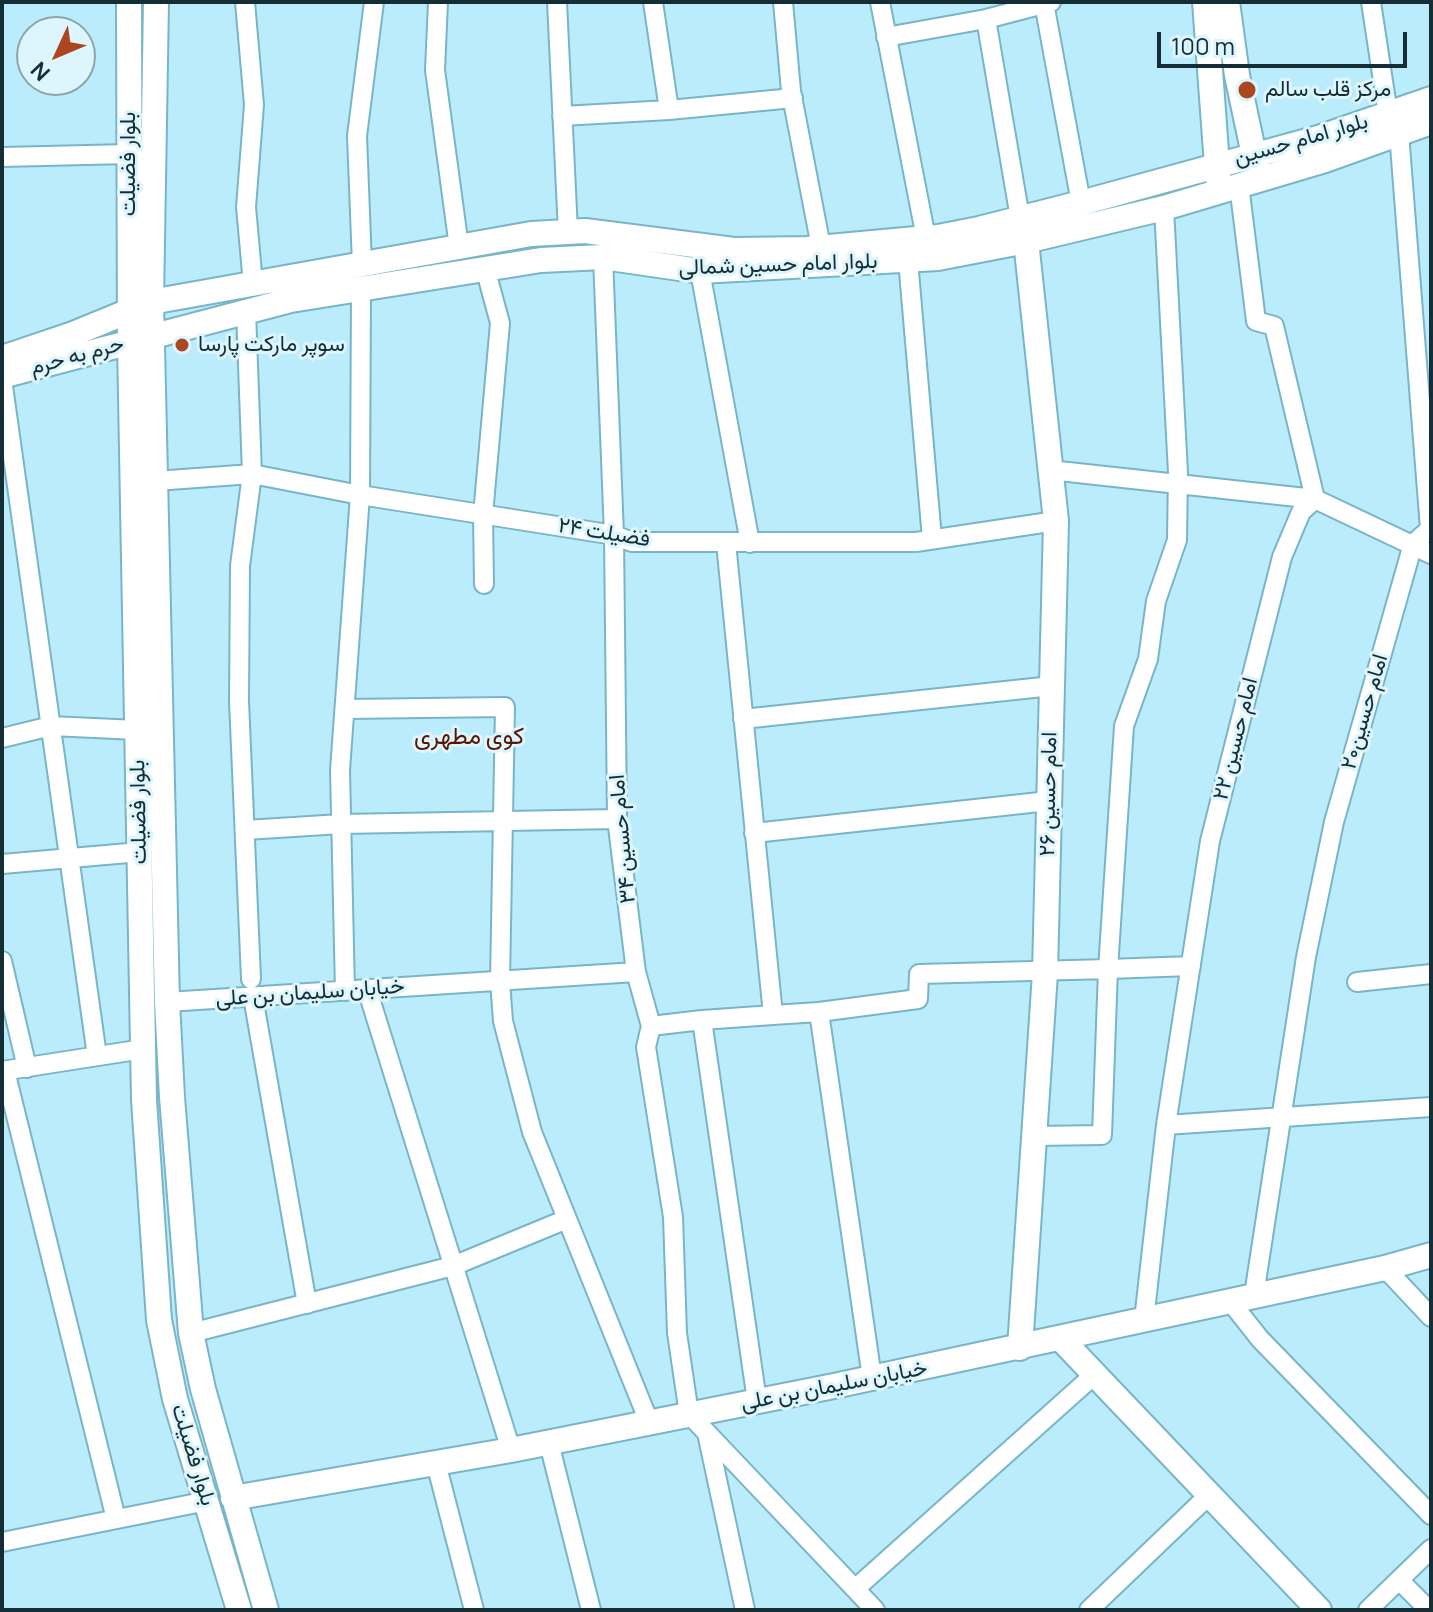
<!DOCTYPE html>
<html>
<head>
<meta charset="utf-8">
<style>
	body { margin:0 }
	#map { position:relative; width:1433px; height:1612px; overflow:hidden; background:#bbecfc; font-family:Manrope,sans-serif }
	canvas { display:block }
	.frame { position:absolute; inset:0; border:4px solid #152e35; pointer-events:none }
	.north { position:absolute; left:16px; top:16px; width:80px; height:80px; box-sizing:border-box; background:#ddf5fd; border:2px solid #8da5ad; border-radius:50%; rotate:226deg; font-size:22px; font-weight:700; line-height:32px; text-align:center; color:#152e35 }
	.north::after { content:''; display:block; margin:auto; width:28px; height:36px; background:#ac4620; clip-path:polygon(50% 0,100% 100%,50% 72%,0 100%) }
	.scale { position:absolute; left:1157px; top:32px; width:250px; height:36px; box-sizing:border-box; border:4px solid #152e35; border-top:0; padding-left:10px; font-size:24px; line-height:28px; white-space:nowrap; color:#152e35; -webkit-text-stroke:6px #ddf5fd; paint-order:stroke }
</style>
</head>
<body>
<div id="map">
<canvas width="1433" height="1612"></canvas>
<div class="frame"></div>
<div class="north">N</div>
<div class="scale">100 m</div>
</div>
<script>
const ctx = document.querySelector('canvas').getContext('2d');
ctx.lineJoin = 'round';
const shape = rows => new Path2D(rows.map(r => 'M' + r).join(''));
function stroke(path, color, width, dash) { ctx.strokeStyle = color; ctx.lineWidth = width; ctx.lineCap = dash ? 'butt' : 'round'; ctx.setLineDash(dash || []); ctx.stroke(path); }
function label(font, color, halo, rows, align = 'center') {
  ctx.font = font + ' Manrope,Vazirmatn,sans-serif'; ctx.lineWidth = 6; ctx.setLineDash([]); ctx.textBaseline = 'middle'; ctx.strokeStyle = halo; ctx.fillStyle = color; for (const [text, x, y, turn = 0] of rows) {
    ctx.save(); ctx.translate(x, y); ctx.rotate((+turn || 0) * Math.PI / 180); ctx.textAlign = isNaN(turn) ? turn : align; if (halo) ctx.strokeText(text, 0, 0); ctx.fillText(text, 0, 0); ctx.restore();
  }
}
const street = shape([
	[245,2,254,105,246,207,253,284],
	[438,2,435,70,459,247],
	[557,2,568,232],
	[653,2,669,110],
	[783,2,791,91,821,247],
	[880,2,926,238],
	[1371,2,1388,114],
	[1044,3,1081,203],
	[886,37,986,19],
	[562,116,669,110,793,98],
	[2,157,129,154],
	[1020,218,986,19,1051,2],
	[603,257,614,535,617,819,636,972,651,1026,646,1047,673,1217,677,1333,689,1414,875,1610],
	[908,260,932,539],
	[362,265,357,136,374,2],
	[700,271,750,543],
	[246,311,252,474,240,566,239,701,251,979],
	[2,379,97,1056],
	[1050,470,1315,499,1431,554],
	[155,481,252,474,360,495,614,535,632,542,916,542,1056,521],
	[726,543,773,1015,819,1012,872,1378],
	[484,584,483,515,500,323,485,268],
	[345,709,505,707,500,981,503,1021,532,1132,649,1422],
	[743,719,1052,686],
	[2,738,51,726,137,730],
	[246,830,341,824,617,819],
	[754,833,1049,801],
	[2,864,140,852],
	[2,961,27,1068],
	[1357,982,1431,974],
	[367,989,511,1450],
	[345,991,340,770,360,495,361,290],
	[253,997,307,1304],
	[167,1002,636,972],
	[819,1012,918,999,919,974,1108,969,1124,726,1148,659,1156,601,1177,540,1178,473,1164,208],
	[651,1026,702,1020],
	[2,1071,143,1049],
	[5,1071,116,1519],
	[1166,1125,1431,1107],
	[1034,1136,1102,1135,1108,969,1191,966],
	[1385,1268,1431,1317],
	[1254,1295,1306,957,1334,822,1413,544,1430,529,1399,133],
	[1230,1301,1260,1339,1431,1515],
	[1144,1320,1166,1125,1210,841,1282,557,1301,512,1315,499,1274,326,1256,321,1239,185],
	[191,1333,453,1266,567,1219],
	[757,1401,702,1020,773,1015],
	[707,1433,745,1610],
	[549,1443,591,1610],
	[436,1463,474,1610],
	[2,1542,207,1501],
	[1399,1580,1429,1610],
	[855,1589,1094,1375],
	[1089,1610,1208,1496],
	[1368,1610,1431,1549]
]);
const secondary = shape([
	[129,2,130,343,144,1100,159,1320,175,1399,239,1610],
	[156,2,151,302,167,1002,172,1097,191,1333,203,1389,266,1610],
	[1205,2,1218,179],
	[1227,2,1237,75,1257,169],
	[2,358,73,334,151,302,531,234,585,231,734,250,807,249,938,237,979,229,1081,203,1318,138,1431,99],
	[2,376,291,300,541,260,603,257,700,271,938,258,1026,241,1164,208,1325,160,1431,122],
	[1061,1339,1319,1610],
	[1020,1348,1045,973,1056,521,1026,241],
	[233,1498,511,1450,834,1386,1385,1268,1431,1255]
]);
stroke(street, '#79b5c8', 22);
stroke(secondary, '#79b5c8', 28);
stroke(street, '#fff', 18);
stroke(secondary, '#fff', 24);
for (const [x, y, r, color] of [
	[1247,90,10,"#ac4620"],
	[182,345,8,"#ac4620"]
]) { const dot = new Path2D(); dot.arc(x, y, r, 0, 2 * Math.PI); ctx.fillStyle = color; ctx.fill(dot); stroke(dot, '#ddf5fd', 3); }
label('22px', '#152e35', '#ddf5fd', [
	["مرکز قلب سالم",1265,90],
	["سوپر مارکت پارسا",198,345]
], 'left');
label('22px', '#152e35', '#ddf5fd', [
	["بلوار امام حسین",1301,140,-16],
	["بلوار فضیلت",129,164,-90],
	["بلوار امام حسین شمالی",778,265,-2],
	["حرم به حرم",77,356,-15],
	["فضیلت ۲۴",604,533,9],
	["امام حسین۲۰",1365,712,-74],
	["امام حسین ۲۲",1236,739,-76],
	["امام حسین ۲۶",1049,794,-89],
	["بلوار فضیلت",139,812,-91],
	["امام حسین ۳۴",623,839,-95],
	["خیابان سلیمان بن علی",310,993,-4],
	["خیابان سلیمان بن علی",834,1386,-11],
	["بلوار فضیلت",193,1455,73]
]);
label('24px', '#561600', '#ddf5fd', [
	["کوی مطهری",469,737]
]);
</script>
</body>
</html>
